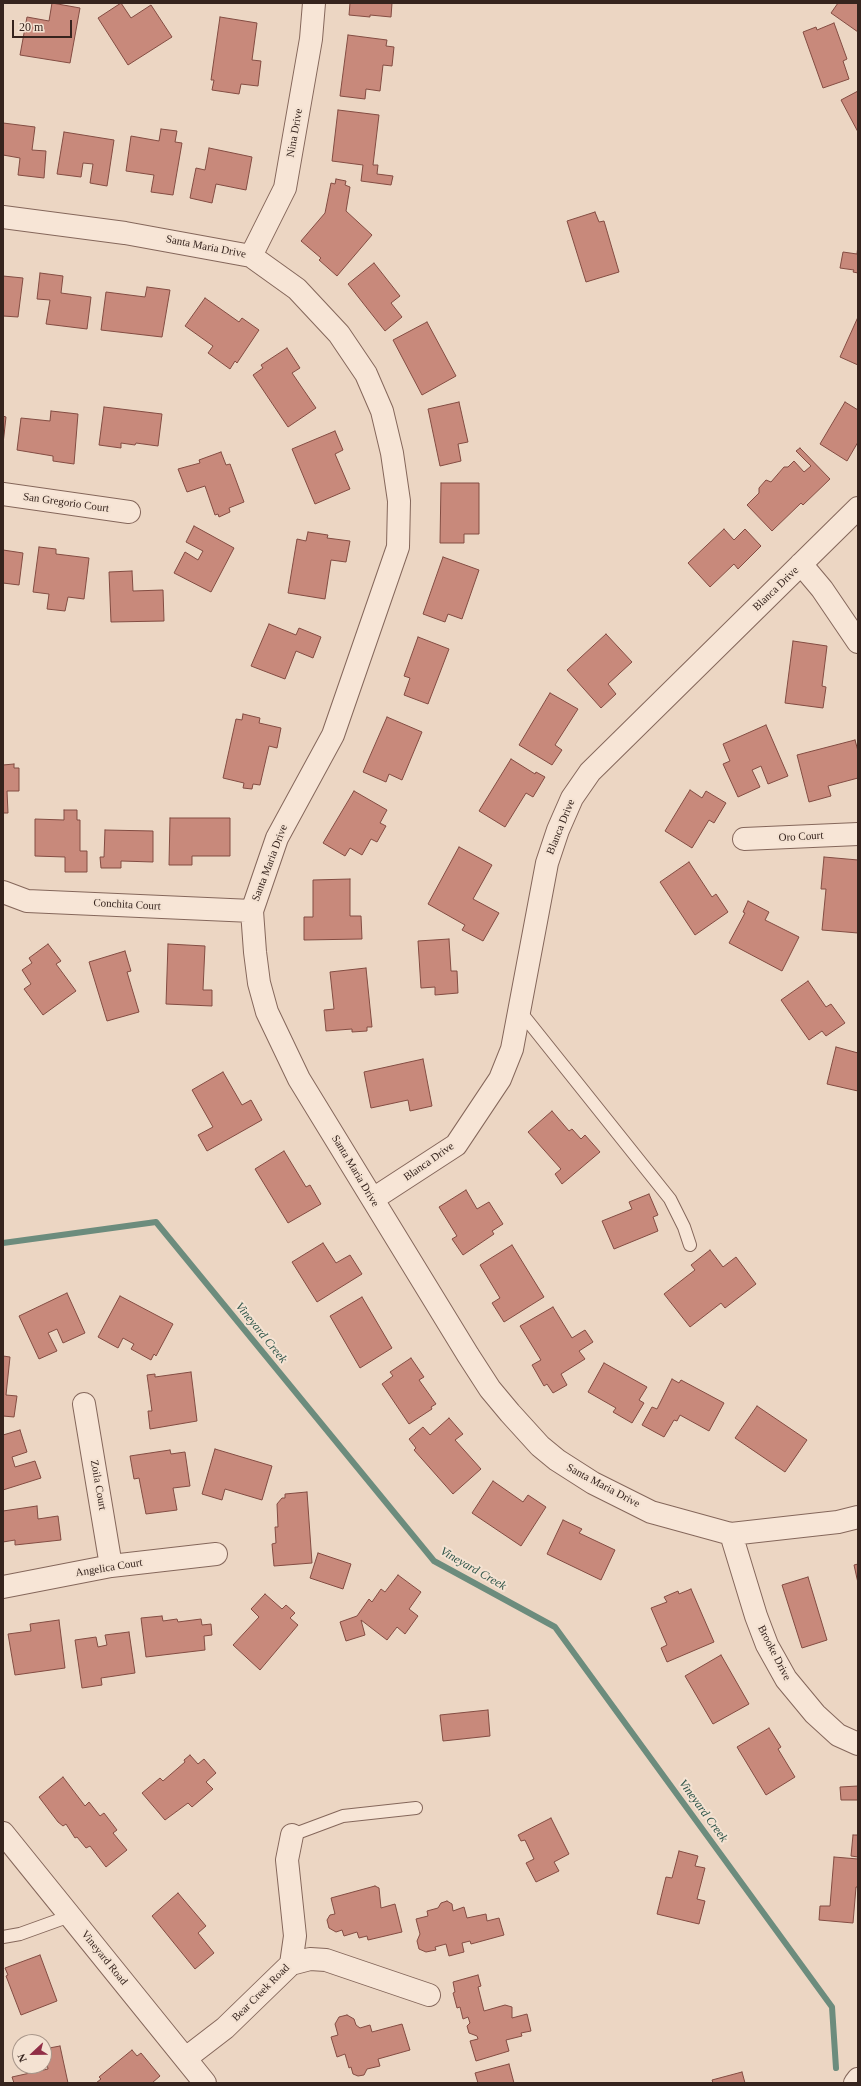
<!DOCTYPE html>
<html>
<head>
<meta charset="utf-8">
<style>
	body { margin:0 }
	#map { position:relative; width:861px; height:2086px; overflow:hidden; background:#ecd6c3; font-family:"Times New Roman",serif }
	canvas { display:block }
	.frame { position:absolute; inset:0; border:4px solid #36241e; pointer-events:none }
	.north { position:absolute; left:12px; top:2034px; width:40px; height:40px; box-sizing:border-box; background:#f4e2d2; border:1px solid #a8968a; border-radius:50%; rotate:248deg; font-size:11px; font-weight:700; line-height:16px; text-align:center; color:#36241e }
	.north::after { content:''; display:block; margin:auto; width:14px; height:18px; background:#912e46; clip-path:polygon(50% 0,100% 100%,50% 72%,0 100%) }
	.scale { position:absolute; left:12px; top:20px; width:60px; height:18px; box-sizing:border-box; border:2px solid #36241e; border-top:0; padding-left:5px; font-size:12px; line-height:14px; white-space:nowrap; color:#36241e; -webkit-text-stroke:3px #f4e2d2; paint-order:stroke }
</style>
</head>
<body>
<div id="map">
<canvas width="861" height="2086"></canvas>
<div class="frame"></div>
<div class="north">N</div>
<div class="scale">20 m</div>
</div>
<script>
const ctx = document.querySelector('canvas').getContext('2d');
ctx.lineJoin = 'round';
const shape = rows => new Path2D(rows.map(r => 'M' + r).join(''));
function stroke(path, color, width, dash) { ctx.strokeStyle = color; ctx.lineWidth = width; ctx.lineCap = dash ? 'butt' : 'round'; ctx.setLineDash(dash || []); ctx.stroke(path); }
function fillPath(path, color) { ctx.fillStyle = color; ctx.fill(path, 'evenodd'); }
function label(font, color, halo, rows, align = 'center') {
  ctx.font = font + ' "Times New Roman",serif'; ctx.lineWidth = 4; ctx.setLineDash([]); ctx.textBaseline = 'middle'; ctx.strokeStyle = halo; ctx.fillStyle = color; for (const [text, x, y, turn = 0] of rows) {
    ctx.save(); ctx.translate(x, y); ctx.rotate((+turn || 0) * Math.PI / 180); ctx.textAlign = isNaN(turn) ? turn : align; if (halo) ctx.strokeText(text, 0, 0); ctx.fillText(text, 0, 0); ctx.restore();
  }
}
stroke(shape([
	[3,1243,156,1222,434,1561,555,1627,832,2007,836,2068]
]), '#6c8c7d', 6);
const building = shape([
	[52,3,80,8,70,63,20,55,27,17,49,21,52,3],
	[121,3,131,18,151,5,172,37,128,65,98,18,121,3],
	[350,3,392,3,391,17,370,15,370,17,349,15,350,3],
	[838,3,858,3,858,32,831,13,838,3],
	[220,17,257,23,252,60,261,61,258,86,241,84,239,94,212,90,214,80,211,80,220,17],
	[834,23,847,59,843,61,849,79,823,88,803,32,816,27,817,30,834,23],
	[348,35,387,40,386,46,394,47,392,66,383,65,380,91,366,89,365,99,340,96,348,35],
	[858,91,858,132,841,100,858,91],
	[338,110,379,115,373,165,378,165,377,174,393,176,391,185,361,181,363,165,332,161,338,110],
	[3,123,35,127,32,150,46,151,44,178,18,175,20,158,3,155,3,123],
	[161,129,177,131,175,142,182,143,173,195,151,192,154,175,126,171,131,136,159,141,161,129],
	[64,132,114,140,107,186,90,183,93,164,83,163,81,177,57,174,64,132],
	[209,148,252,157,246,190,216,184,212,203,190,198,196,168,205,170,209,148],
	[336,179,346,181,345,185,350,187,346,211,372,235,337,276,319,260,321,258,301,241,325,213,331,183,335,184,336,179],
	[595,212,599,222,604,221,619,272,586,282,567,221,595,212],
	[858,245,858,273,853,272,854,270,840,268,843,252,857,254,858,245],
	[374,263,400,296,391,303,402,317,385,331,348,284,374,263],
	[40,273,63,276,61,293,91,297,87,329,46,324,50,300,37,299,40,273],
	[3,276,23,278,18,317,3,316,3,276],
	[147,287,170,290,162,337,101,330,106,292,145,297,147,287],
	[205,298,239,322,242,318,259,330,237,363,235,361,230,369,208,353,213,346,185,326,205,298],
	[858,317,858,365,840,357,858,317],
	[427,322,456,376,422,395,393,340,427,322],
	[287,348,300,368,292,373,316,408,288,427,253,375,263,368,261,365,287,348],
	[459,402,468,442,458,444,461,461,440,466,428,409,459,402],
	[845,402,858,410,858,442,847,461,820,444,845,402],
	[104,407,162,414,158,446,136,443,135,445,121,443,121,448,99,445,104,407],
	[51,411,78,414,74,464,53,461,53,456,17,450,21,418,50,421,51,411],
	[3,416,6,417,3,444,3,416],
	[335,431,343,450,335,454,350,489,315,504,292,449,335,431],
	[800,448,830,479,803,505,801,503,772,531,747,505,759,493,759,488,766,480,771,482,784,467,788,467,794,461,804,472,811,466,796,451,800,448],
	[221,452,226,465,230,464,244,502,229,508,230,512,219,517,218,514,215,515,205,486,187,492,178,469,200,463,199,460,221,452],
	[441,483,479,483,479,534,464,534,464,543,440,543,441,483],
	[194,526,234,548,211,592,174,573,185,552,198,560,203,551,186,542,194,526],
	[724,529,734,540,745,529,761,546,738,569,734,564,710,587,688,563,724,529],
	[308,532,328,535,327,538,350,541,346,562,331,560,325,599,288,593,297,539,306,541,308,532],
	[39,547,56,549,56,554,89,558,84,599,68,597,65,611,47,609,49,594,33,592,39,547],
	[3,550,23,553,19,585,3,583,3,550],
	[443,557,479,570,462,619,448,614,445,622,423,614,443,557],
	[132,571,133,591,163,590,164,621,111,622,109,572,132,571],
	[269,624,296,635,299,628,321,637,313,658,296,651,285,679,251,666,269,624],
	[606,634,632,662,608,684,616,694,601,708,567,670,606,634],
	[418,637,449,649,428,704,404,695,410,678,404,676,418,637],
	[793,641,827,646,822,686,826,687,823,708,785,703,793,641],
	[550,693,578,709,555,745,562,750,552,765,519,745,550,693],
	[243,714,260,718,259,723,281,728,277,748,269,746,260,785,253,784,252,789,243,788,244,783,223,778,236,719,242,720,243,714],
	[387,717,422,732,402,780,389,774,386,782,363,772,387,717],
	[766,725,788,776,768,784,761,766,752,770,760,787,738,797,723,764,730,761,723,744,766,725],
	[855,740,858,751,858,778,828,786,831,796,809,802,797,755,855,740],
	[511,759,535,774,536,772,545,777,533,797,526,793,505,827,479,811,511,759],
	[14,764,14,768,19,768,19,791,7,791,8,813,3,813,3,765,14,764],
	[690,790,702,798,706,791,726,803,714,823,709,820,692,848,665,831,690,790],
	[354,791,387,810,380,823,386,826,377,842,371,839,362,855,350,848,345,856,323,843,354,791],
	[64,810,77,810,77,820,80,820,80,851,87,851,87,872,65,872,65,857,35,856,35,819,64,820,64,810],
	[170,818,230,818,230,856,192,856,192,865,169,865,170,818],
	[105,830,153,831,153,862,121,861,121,868,101,868,100,857,104,857,105,830],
	[459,847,492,865,473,899,499,913,483,941,462,930,465,925,428,904,459,847],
	[824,857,858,860,858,933,822,930,826,889,821,889,824,857],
	[689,862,712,897,716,894,728,912,695,935,660,882,689,862],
	[350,879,350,916,361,916,362,939,304,940,304,917,313,917,313,880,350,879],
	[748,901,769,912,765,920,799,937,782,971,729,943,745,913,743,912,748,901],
	[449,939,451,971,457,971,458,993,435,995,435,987,421,988,418,941,449,939],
	[48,944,61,961,56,964,76,991,43,1015,24,989,31,984,22,970,32,963,29,958,48,944],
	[168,944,205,946,203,990,212,990,212,1006,166,1004,168,944],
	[125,951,131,971,127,972,139,1012,107,1021,89,962,125,951],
	[366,968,372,1027,367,1027,367,1031,352,1032,352,1029,326,1031,324,1010,334,1009,330,972,366,968],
	[808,981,826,1007,831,1004,845,1023,826,1036,822,1031,809,1040,781,1000,808,981],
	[836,1047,858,1053,858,1091,827,1084,836,1047],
	[423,1059,432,1106,410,1111,408,1100,371,1108,364,1072,423,1059],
	[223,1072,242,1105,251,1100,262,1120,207,1151,198,1135,213,1127,192,1090,223,1072],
	[552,1111,569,1131,572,1129,581,1139,585,1135,600,1152,562,1184,555,1174,561,1169,528,1132,552,1111],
	[284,1151,306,1187,310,1185,321,1204,288,1223,255,1169,284,1151],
	[466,1190,477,1209,489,1202,503,1224,492,1231,494,1234,463,1255,452,1239,457,1236,439,1207,466,1190],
	[649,1194,658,1215,653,1217,658,1231,614,1249,602,1221,632,1209,629,1202,649,1194],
	[323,1243,336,1263,350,1255,362,1274,317,1302,292,1262,323,1243],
	[512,1245,544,1297,504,1322,492,1303,500,1298,480,1265,512,1245],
	[710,1250,723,1267,736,1257,756,1284,725,1308,721,1303,690,1327,664,1294,695,1270,691,1265,710,1250],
	[67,1293,85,1333,63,1343,57,1329,48,1333,57,1351,39,1359,19,1316,67,1293],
	[120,1296,173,1324,156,1356,154,1354,151,1360,131,1349,134,1344,123,1338,118,1348,98,1337,120,1296],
	[362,1297,392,1348,360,1368,330,1316,362,1297],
	[553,1307,572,1338,585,1330,593,1342,579,1351,585,1359,561,1374,567,1385,553,1393,547,1384,544,1386,532,1365,541,1360,520,1326,553,1307],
	[3,1356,10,1357,6,1395,17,1396,14,1417,3,1416,3,1356],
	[411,1358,424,1377,419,1380,436,1404,431,1407,432,1409,409,1424,382,1384,393,1376,390,1372,411,1358],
	[604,1363,647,1387,639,1400,644,1403,632,1423,613,1412,616,1408,588,1392,604,1363],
	[191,1372,197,1421,150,1429,148,1411,152,1411,147,1375,155,1374,155,1377,191,1372],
	[672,1379,679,1383,681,1380,724,1403,709,1431,680,1415,677,1421,674,1420,664,1437,642,1425,652,1407,657,1409,672,1379],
	[757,1406,807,1440,785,1472,735,1438,757,1406],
	[449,1418,463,1434,455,1440,481,1469,453,1494,414,1450,416,1448,409,1439,423,1427,430,1435,449,1418],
	[20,1430,27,1452,12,1457,15,1467,35,1461,41,1478,3,1490,3,1435,20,1430],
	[215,1449,272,1466,262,1500,225,1489,222,1500,202,1494,215,1449],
	[170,1450,171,1454,185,1452,190,1486,173,1488,177,1510,146,1514,139,1478,134,1479,130,1456,170,1450],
	[493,1481,523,1502,528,1495,546,1507,521,1546,472,1513,493,1481],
	[307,1492,312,1563,274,1566,272,1544,276,1543,275,1527,278,1527,277,1504,282,1498,285,1498,285,1494,307,1492],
	[37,1506,38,1519,58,1516,61,1540,15,1545,15,1540,3,1542,3,1511,37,1506],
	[563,1520,582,1529,579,1533,615,1550,601,1580,547,1554,563,1520],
	[318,1553,351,1564,343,1589,310,1578,318,1553],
	[858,1564,858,1583,854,1565,858,1564],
	[398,1575,421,1592,409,1609,418,1616,405,1634,397,1627,387,1640,361,1620,365,1635,346,1641,340,1622,357,1616,369,1599,372,1602,381,1589,385,1592,398,1575],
	[808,1577,827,1640,802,1648,782,1585,808,1577],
	[691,1589,714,1642,667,1662,661,1648,667,1645,651,1608,667,1602,664,1597,678,1591,679,1594,691,1589],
	[265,1594,282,1609,286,1605,295,1613,290,1618,298,1625,260,1670,233,1645,259,1617,251,1609,265,1594],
	[162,1616,163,1621,177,1619,178,1622,201,1619,202,1625,211,1624,212,1635,204,1636,205,1650,146,1657,141,1618,162,1616],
	[59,1620,65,1668,15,1675,8,1634,31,1631,30,1624,59,1620],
	[129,1632,135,1673,101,1678,102,1685,82,1688,75,1640,96,1637,98,1647,107,1645,105,1635,129,1632],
	[721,1655,749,1704,713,1724,685,1676,721,1655],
	[488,1710,490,1736,443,1741,440,1715,488,1710],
	[769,1728,781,1747,778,1749,795,1777,766,1795,737,1747,769,1728],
	[190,1755,198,1764,204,1759,216,1773,206,1782,213,1789,192,1807,188,1803,165,1820,142,1793,160,1778,163,1781,185,1762,184,1760,190,1755],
	[63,1777,85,1806,89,1802,100,1816,104,1813,117,1830,113,1833,127,1850,106,1867,90,1846,86,1848,77,1837,75,1838,66,1824,63,1826,58,1822,39,1797,63,1777],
	[858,1786,858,1800,841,1800,840,1787,858,1786],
	[551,1818,569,1854,554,1862,559,1871,536,1882,526,1863,534,1859,525,1840,521,1841,518,1835,551,1818],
	[853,1835,858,1835,858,1857,851,1856,853,1835],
	[679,1851,698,1856,695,1866,705,1868,697,1899,705,1901,699,1924,657,1914,666,1877,672,1878,679,1851],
	[834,1857,858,1859,858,1887,856,1887,853,1923,819,1920,820,1906,830,1906,834,1857],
	[375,1886,379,1888,381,1908,395,1904,402,1932,368,1940,367,1936,359,1938,357,1932,344,1936,342,1930,336,1932,329,1928,327,1920,330,1915,335,1914,331,1898,375,1886],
	[178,1893,206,1926,198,1933,214,1953,195,1969,152,1916,178,1893],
	[447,1901,452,1904,453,1911,464,1907,467,1918,486,1914,487,1921,499,1918,504,1935,471,1944,470,1941,462,1943,464,1952,449,1956,446,1944,435,1947,436,1950,426,1952,419,1949,417,1941,420,1934,416,1919,428,1916,427,1911,438,1908,441,1903,447,1901],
	[40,1955,57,2001,21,2015,6,1976,8,1975,5,1968,40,1955],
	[478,1975,481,1986,478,1987,484,2011,505,2005,512,2007,512,2018,527,2014,531,2031,521,2033,522,2036,506,2040,509,2051,476,2061,470,2041,478,2039,477,2036,469,2033,467,2026,470,2023,468,2017,463,2019,460,2007,457,2008,453,1993,455,1992,453,1982,478,1975],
	[347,2015,354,2019,356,2025,360,2028,370,2025,372,2032,402,2024,410,2050,378,2059,380,2066,367,2069,364,2075,358,2076,353,2074,351,2067,349,2068,345,2054,337,2057,331,2037,338,2035,335,2024,339,2017,347,2015],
	[60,2046,68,2083,14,2083,12,2077,48,2069,44,2049,60,2046],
	[132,2050,137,2056,141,2053,160,2076,152,2083,96,2083,101,2079,99,2077,132,2050],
	[509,2064,514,2083,478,2083,475,2073,509,2064],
	[742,2072,745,2083,713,2083,712,2080,742,2072]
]);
fillPath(building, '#c8897b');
stroke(building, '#834c42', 1);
const service = shape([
	[519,1010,670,1199,684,1227,690,1245],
	[292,1835,343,1816,416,1808],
	[3,1937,20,1934,70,1916]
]);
const minor = shape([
	[3,217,125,233,251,256,297,289,339,334,366,374,382,411,392,453,399,501,398,547,333,735,277,838,252,911,255,952,259,983,267,1012,299,1079,468,1355,490,1389,510,1413,540,1446,557,1460,593,1483,651,1512,731,1534,838,1522,858,1517],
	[251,256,285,188,311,39,314,3],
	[3,494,129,512],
	[801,564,822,589,858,642],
	[744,839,858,834],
	[3,892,27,901,252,911],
	[373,1199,456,1145,500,1079,512,1049,547,863,558,830,572,798,590,772,858,508],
	[84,1404,111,1566],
	[731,1534,756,1616,767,1645,786,1679,815,1714,838,1735,858,1744],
	[3,1587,111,1566,216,1554],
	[3,1833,205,2083],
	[291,1964,310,1959,326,1960,429,1995],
	[186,2058,225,2028,291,1964,295,1936,287,1860,292,1835],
	[855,2083,858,2079]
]);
stroke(service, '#85675b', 14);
stroke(minor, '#85675b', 24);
stroke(service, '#f7e5d6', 12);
stroke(minor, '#f7e5d6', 22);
label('11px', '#36241e', '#f4e2d2', [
	["Nina Drive",295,133,-80],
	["Santa Maria Drive",206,247,11],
	["San Gregorio Court",66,503,8],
	["Blanca Drive",776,589,-44],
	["Blanca Drive",561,827,-68],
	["Oro Court",801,837,-3],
	["Santa Maria Drive",270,863,-69],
	["Conchita Court",127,905,3],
	["Blanca Drive",429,1162,-35],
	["Santa Maria Drive",355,1171,59],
	["Zoila Court",98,1485,80],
	["Santa Maria Drive",603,1486,28],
	["Angelica Court",109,1568,-9],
	["Brooke Drive",774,1653,63],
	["Vineyard Road",104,1958,51],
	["Bear Creek Road",261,1993,-45]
]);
label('italic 12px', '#2e5549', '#f4e2d2', [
	["Vineyard Creek",261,1333,51],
	["Vineyard Creek",473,1569,30],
	["Vineyard Creek",703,1811,54]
]);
</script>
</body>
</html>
